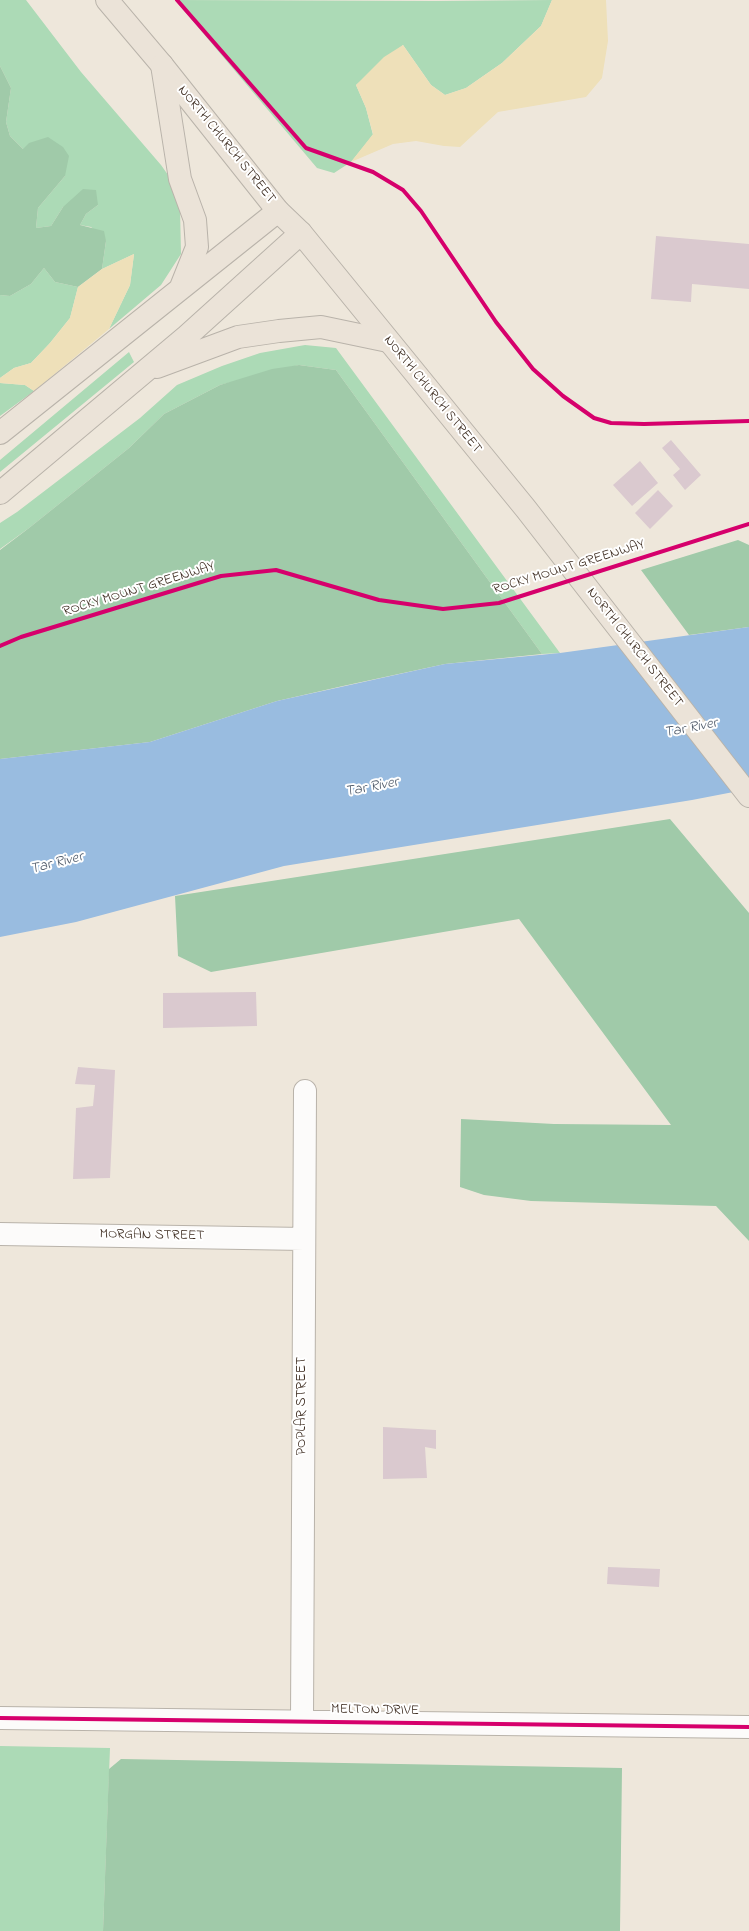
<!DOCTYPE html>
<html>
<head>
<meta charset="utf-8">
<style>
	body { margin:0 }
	canvas { display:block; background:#eee7db }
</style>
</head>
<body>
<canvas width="749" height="1931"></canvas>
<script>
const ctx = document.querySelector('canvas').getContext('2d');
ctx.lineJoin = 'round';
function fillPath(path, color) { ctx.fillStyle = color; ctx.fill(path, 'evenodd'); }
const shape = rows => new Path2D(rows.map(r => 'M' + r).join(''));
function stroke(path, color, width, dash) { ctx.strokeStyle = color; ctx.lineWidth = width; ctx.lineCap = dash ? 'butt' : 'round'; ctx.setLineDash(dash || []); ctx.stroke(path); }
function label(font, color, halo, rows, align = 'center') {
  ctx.font = font + ' "Indie Flower",sans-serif'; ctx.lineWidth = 4; ctx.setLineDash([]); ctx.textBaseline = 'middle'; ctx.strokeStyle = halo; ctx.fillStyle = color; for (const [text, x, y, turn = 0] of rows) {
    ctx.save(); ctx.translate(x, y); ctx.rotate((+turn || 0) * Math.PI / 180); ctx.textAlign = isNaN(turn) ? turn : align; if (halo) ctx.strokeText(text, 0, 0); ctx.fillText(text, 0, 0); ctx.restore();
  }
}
fillPath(shape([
	[0,0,26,0,81,72,161,165,173,182,180,208,181,254,161,285,109,329,130,285,134,254,102,269,106,241,91,227,80,225,86,214,98,205,63,207,51,226,36,228,38,208,65,176,23,149,10,136,6,122,11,88,0,66],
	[175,0,436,1,552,0,541,26,502,63,466,88,445,95,431,85,403,45,356,85,366,108,373,135,351,162,334,173,317,168],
	[44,268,55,282,78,287,70,318,50,343,31,363,14,368,0,378,0,295,10,296,31,284],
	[305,345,336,348,560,653,542,654,336,370,299,365,220,385,164,414,129,448,29,528,0,549,0,523,17,512,140,418,177,385,222,366,260,353],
	[129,352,134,362,0,472,0,460],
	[0,383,25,385,34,391,0,416],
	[0,1746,110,1748,103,1931,0,1931]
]), '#acdab6');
fillPath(shape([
	[0,66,11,88,6,122,10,136,23,149,29,143,48,137,63,147,69,156,65,176,38,208,36,228,51,226,63,207,83,189,96,190,98,205,86,214,80,225,104,231,106,241,102,269,78,287,55,282,44,268,31,284,10,296,0,295],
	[299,365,336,370,542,654,445,664,343,686,277,701,150,742,0,759,0,550,29,528,129,448,164,414,220,385,272,369],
	[738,540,749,545,749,627,689,635,641,570],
	[670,819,749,913,749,1241,716,1206,531,1201,484,1195,460,1187,461,1119,554,1124,671,1125,519,919,211,972,178,956,175,896],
	[121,1759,622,1768,620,1931,103,1931,109,1769]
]), '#a0caa9');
fillPath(shape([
	[552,0,606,0,608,41,602,78,586,97,498,112,460,147,444,146,416,141,393,144,351,162,373,134,366,108,356,85,384,57,403,45,431,85,445,95,466,88,502,63,541,26],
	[134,254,130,285,109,329,34,391,25,385,0,383,0,378,14,368,31,363,50,343,70,318,78,287,102,269]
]), '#eee0b9');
fillPath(shape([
	[749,627,749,789,692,800,284,866,76,922,0,937,0,759,150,742,277,701,445,664,560,653]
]), '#99bce0');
fillPath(shape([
	[656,236,749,244,749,289,692,284,691,302,651,299],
	[671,440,701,475,685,490,673,475,680,469,662,448],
	[640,461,658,483,632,506,613,485],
	[658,490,673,506,650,529,635,513],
	[256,992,257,1026,163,1028,163,993],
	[78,1067,115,1070,110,1178,73,1179,76,1108,93,1106,95,1085,75,1084],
	[383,1427,436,1430,436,1449,425,1447,427,1478,383,1479],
	[608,1567,660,1569,659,1587,607,1584]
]), '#dac9cf');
const minor = shape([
	[0,1234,304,1239],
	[0,1718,749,1727],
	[302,1721,305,1091]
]);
const primary = shape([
	[107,0,162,65,278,211,301,233,526,509,749,796]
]);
const motorway = shape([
	[162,65,180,179,195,220,197,247,181,287],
	[157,367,238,337,279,331,321,327,388,341],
	[0,433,278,211],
	[0,493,187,336,301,233]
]);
stroke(minor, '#b9b3aa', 24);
stroke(primary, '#b9b3aa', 24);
stroke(motorway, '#b9b3aa', 24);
stroke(minor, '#fcfbfa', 22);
stroke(primary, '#ebe3d8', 22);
stroke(motorway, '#ebe3d8', 22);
stroke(shape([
	[177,0,306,148,373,172,403,190,421,211,496,322,533,369,563,396,594,418,611,423,644,424,749,421],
	[0,646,21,637,221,576,276,570,379,600,443,609,499,603,749,524],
	[0,1718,749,1727]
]), '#d6006c', 4);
label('14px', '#3b2a1e', '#fff', [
	["NORTH CHURCH STREET",226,145,51],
	["NORTH CHURCH STREET",432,395,51],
	["ROCKY MOUNT GREENWAY",569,568,-17],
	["ROCKY MOUNT GREENWAY",139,590,-17],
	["NORTH CHURCH STREET",634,648,52],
	["MORGAN STREET",152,1236,1],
	["POPLAR STREET",303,1406,-90],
	["MELTON DRIVE",375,1711,1]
]);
label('italic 15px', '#525d6c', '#fff', [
	["Tar River",691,729,-11],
	["Tar River",372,788,-11],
	["Tar River",57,864,-14]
]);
</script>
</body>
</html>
